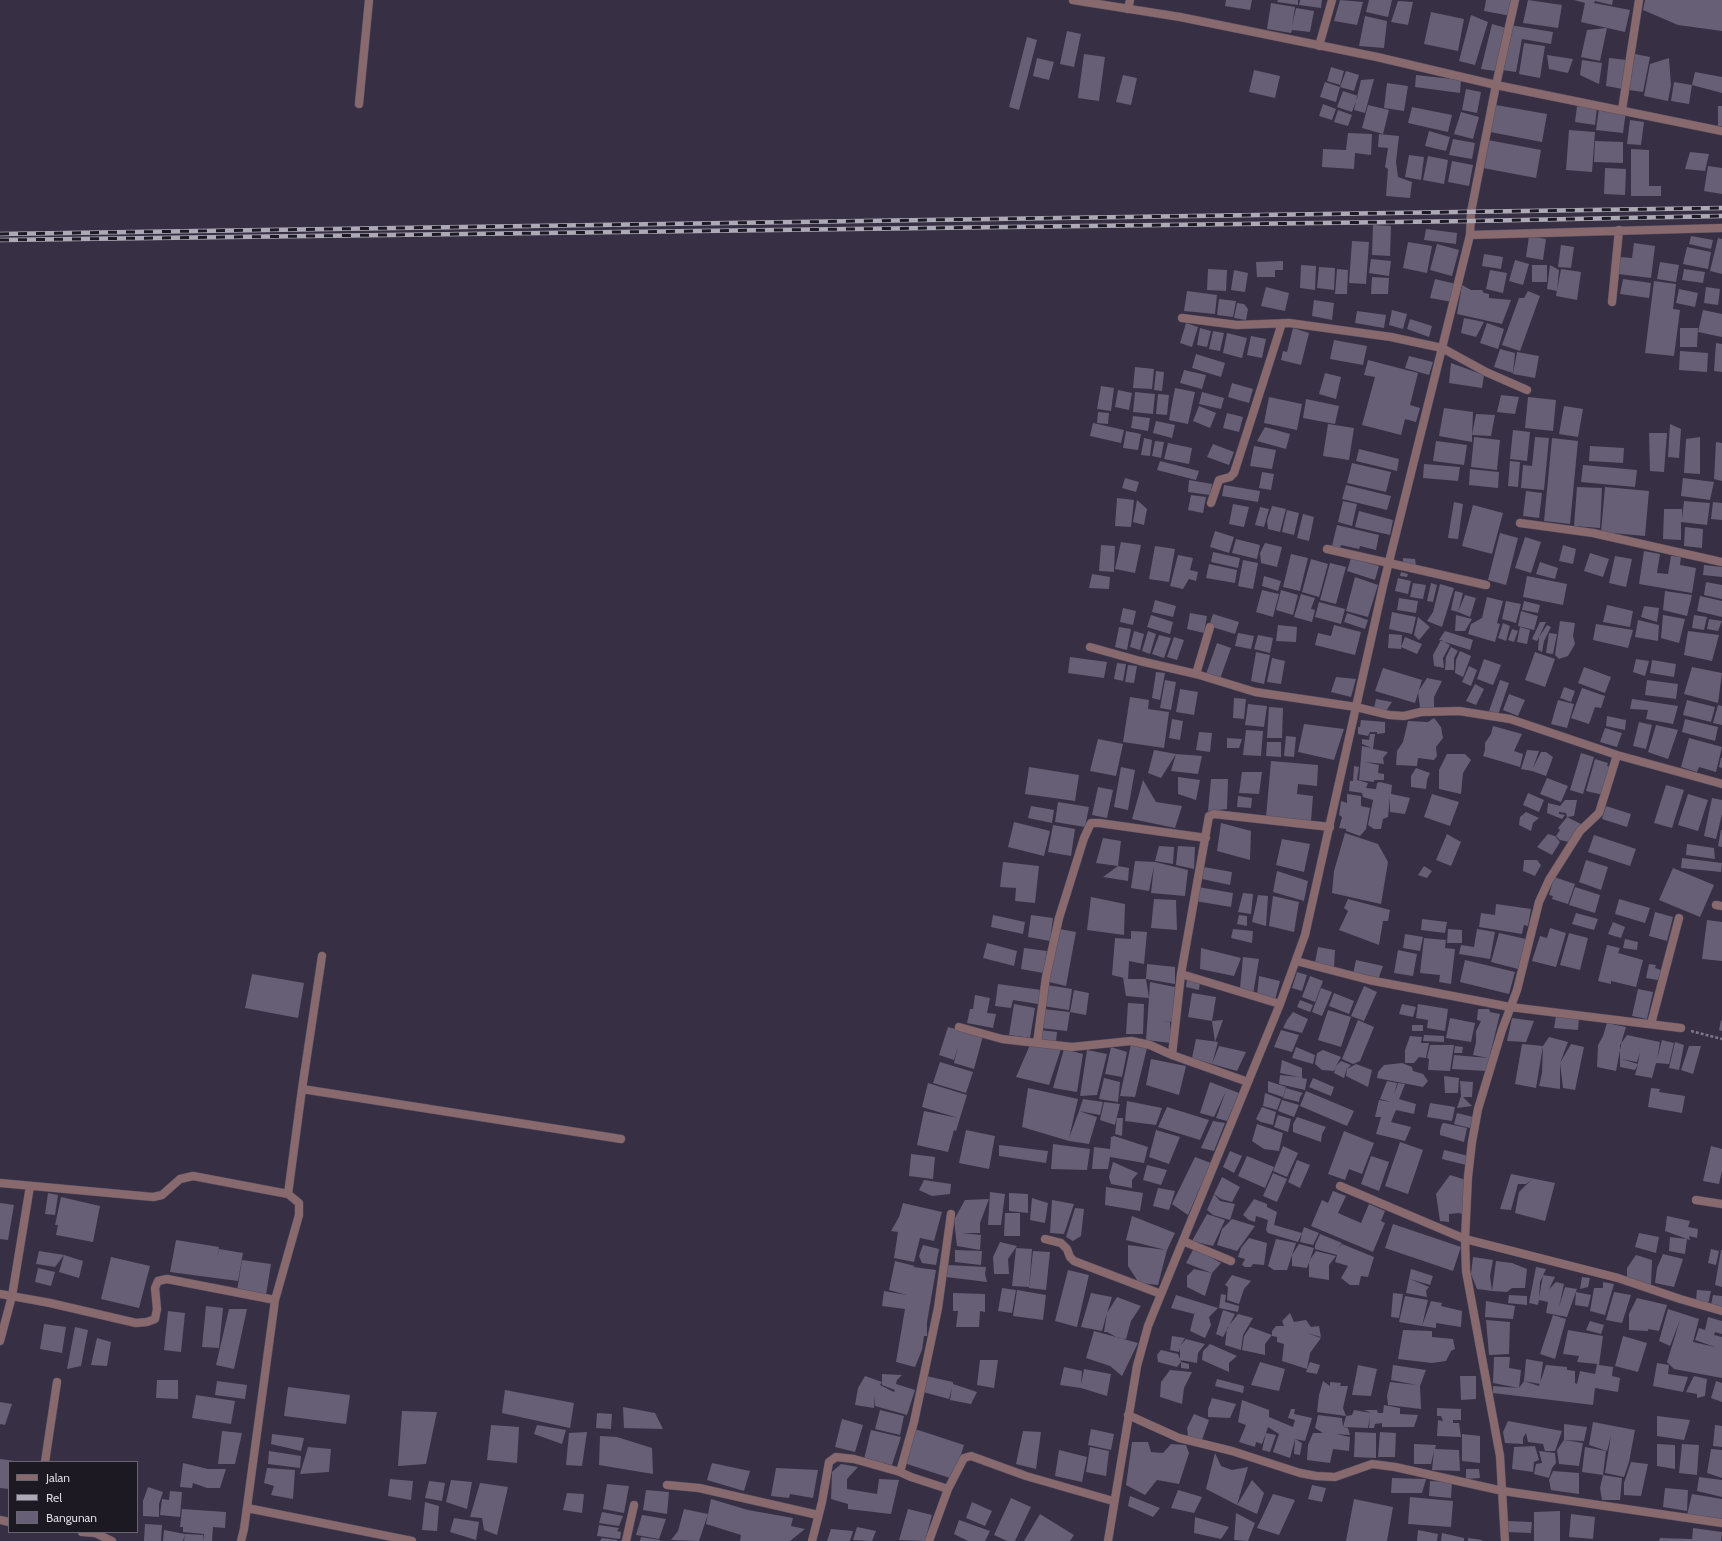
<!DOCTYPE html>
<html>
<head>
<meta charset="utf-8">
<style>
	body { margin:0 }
	#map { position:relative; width:1722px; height:1541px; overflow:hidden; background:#372f43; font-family:Cabin,sans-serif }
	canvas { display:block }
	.legend { position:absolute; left:8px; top:1461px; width:130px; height:72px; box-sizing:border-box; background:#1c1922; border:1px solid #696570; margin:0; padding:5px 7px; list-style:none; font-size:12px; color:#dcd8e4 }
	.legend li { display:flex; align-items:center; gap:8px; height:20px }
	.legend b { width:20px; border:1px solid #696570 }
</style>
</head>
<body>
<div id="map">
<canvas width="1722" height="1541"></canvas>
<ul class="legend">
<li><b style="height:5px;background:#88696e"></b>Jalan</li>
<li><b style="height:5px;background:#aea9b7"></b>Rel</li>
<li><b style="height:11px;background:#675f75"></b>Bangunan</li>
</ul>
</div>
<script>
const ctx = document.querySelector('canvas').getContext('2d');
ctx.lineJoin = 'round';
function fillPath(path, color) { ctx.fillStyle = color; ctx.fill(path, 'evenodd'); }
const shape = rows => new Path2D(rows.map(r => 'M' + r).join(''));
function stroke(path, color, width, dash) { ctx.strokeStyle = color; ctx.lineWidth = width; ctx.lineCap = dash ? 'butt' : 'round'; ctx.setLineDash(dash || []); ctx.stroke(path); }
fillPath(shape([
	[1226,0,1252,0,1250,10,1225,6],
	[1278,0,1298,0,1298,5,1277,2],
	[1300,0,1322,0,1321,8,1299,5],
	[1340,0,1363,2,1357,25,1334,21],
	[1369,0,1392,0,1388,17,1366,12],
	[1486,0,1514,0,1511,16,1484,11],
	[1528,0,1562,5,1558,28,1523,23],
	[1574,0,1613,0,1612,5,1595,1,1594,3,1630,10,1625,32,1581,22,1585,3],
	[1645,0,1722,0,1722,31,1678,25,1643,10],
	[1398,1,1413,2,1408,25,1391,22],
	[1271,3,1295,7,1292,26,1296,8,1314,11,1310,32,1292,30,1291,33,1267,29],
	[1431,12,1464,19,1458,51,1424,44],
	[1471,15,1488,22,1475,65,1459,61],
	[1365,16,1387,21,1384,48,1359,46],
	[1492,24,1506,28,1495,71,1481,69],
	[1510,25,1553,32,1551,44,1522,39,1516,72,1502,70],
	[1607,28,1600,61,1581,57,1587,30],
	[1067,31,1081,34,1074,67,1060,64],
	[1027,37,1037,40,1019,110,1009,107],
	[1524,43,1545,46,1540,78,1519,74],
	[1084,54,1105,57,1099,101,1078,98],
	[1635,54,1650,57,1643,92,1629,90],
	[1547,55,1573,59,1568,73,1549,69],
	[1037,58,1054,62,1049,80,1033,76],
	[1609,58,1627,60,1623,89,1606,86],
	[1669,58,1671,85,1668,101,1644,96,1650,64],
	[1582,60,1602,63,1599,84,1580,75],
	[1331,67,1344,71,1340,85,1327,81],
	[1254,70,1280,76,1275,98,1249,92],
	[1346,71,1359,75,1354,91,1340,87],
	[1695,72,1722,77,1722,93,1692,85],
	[1123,75,1137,78,1131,105,1116,102],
	[1416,75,1461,80,1460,93,1415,87],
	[1374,79,1365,113,1354,110,1361,80],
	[1325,82,1340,87,1336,102,1320,97],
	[1674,82,1692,85,1689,104,1671,101],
	[1387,83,1408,86,1404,111,1384,108],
	[1466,89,1481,92,1477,113,1462,110],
	[1343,91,1358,96,1352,112,1337,107],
	[1323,104,1336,109,1332,120,1319,116],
	[1368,105,1389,110,1383,134,1362,128],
	[1496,105,1547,114,1542,142,1490,132],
	[1577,106,1597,108,1595,125,1575,122],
	[1718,106,1722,106,1722,126,1718,126],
	[1412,107,1452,115,1448,132,1408,123],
	[1599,108,1626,111,1623,133,1596,130],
	[1338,110,1352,115,1348,126,1334,122],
	[1461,112,1479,117,1473,139,1454,134],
	[1630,120,1644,122,1641,145,1627,144],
	[1569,130,1595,132,1592,172,1566,170],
	[1429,131,1450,137,1446,151,1425,146],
	[1348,133,1372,134,1371,155,1355,153,1354,169,1322,167,1323,149,1346,150],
	[1379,134,1399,136,1396,162,1398,177,1412,182,1410,198,1386,196,1388,169,1385,167,1388,148,1378,147],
	[1453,139,1475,143,1472,159,1449,155],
	[1488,140,1541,150,1536,178,1483,168],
	[1595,141,1623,142,1623,163,1594,162],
	[1631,149,1649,150,1649,186,1661,186,1661,196,1631,196],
	[1690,152,1709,154,1705,171,1685,169],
	[1409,155,1424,157,1421,180,1405,177],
	[1428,156,1448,160,1444,184,1423,180],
	[1452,161,1473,165,1469,186,1448,182],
	[1708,166,1722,168,1722,194,1704,191],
	[1605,168,1626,169,1625,195,1604,194],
	[1373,225,1391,226,1390,256,1372,255],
	[1426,229,1457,233,1456,244,1424,240],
	[1529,236,1546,239,1543,260,1526,257],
	[1691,236,1713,240,1711,249,1689,244],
	[1718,238,1722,239,1722,274,1710,271],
	[1352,241,1369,242,1366,284,1349,283],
	[1408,242,1432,246,1427,273,1403,268],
	[1634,243,1655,246,1651,278,1618,274,1620,257,1632,258],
	[1437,244,1459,250,1452,276,1430,270],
	[1561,245,1574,247,1571,268,1558,267],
	[1687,247,1711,252,1708,269,1683,264],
	[1484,254,1503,257,1501,269,1482,266],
	[1371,259,1391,261,1389,276,1369,273],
	[1515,260,1529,264,1523,285,1509,281],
	[1283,261,1283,270,1275,270,1275,277,1257,277,1256,262],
	[1660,262,1679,265,1676,282,1657,279],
	[1301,265,1316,266,1315,290,1300,288],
	[1532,265,1547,265,1547,282,1532,282],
	[1550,265,1559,270,1557,291,1547,289],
	[1319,267,1335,268,1334,290,1317,288],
	[1208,269,1227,270,1226,291,1207,290],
	[1337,269,1348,270,1347,294,1335,294],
	[1561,269,1581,272,1577,300,1556,296],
	[1684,269,1705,272,1703,283,1682,280],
	[1234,270,1248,273,1245,292,1231,290],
	[1490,270,1507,273,1503,293,1486,289],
	[1372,277,1389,278,1388,294,1371,294],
	[1435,279,1456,284,1452,302,1430,298],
	[1623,279,1651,283,1649,298,1620,294],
	[1654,281,1676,284,1673,309,1680,310,1674,356,1645,353],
	[1462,285,1471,290,1482,290,1484,293,1489,294,1489,298,1511,300,1502,324,1457,314],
	[1266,287,1289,293,1285,311,1261,306],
	[1706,287,1720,289,1718,305,1704,303],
	[1679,289,1698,293,1695,307,1676,303],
	[1187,291,1217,295,1215,314,1184,311],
	[1528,291,1540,296,1520,351,1502,345,1519,298,1524,298],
	[1219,299,1236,301,1233,317,1217,315],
	[1314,300,1334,303,1332,320,1312,316],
	[1237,303,1244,304,1248,309,1246,320,1234,318],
	[1392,310,1407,314,1403,329,1389,325],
	[1703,310,1722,314,1722,337,1698,332],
	[1357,311,1386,315,1384,328,1355,323],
	[1464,318,1484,322,1476,337,1461,333],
	[1410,319,1432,326,1429,337,1407,329],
	[1186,323,1198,327,1192,347,1180,343],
	[1487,323,1504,329,1498,349,1480,343],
	[1200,328,1211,331,1207,347,1197,345],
	[1293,328,1309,333,1301,365,1281,360,1283,351,1287,352],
	[1680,328,1698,328,1697,347,1680,347],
	[1213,331,1224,333,1220,351,1209,349],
	[1227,333,1247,338,1242,358,1223,353],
	[1251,336,1266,339,1262,358,1247,355],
	[1334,340,1367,346,1363,365,1330,359],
	[1716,343,1722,344,1722,372,1714,371],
	[1500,349,1515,353,1513,373,1494,367],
	[1680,351,1708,353,1707,372,1679,370],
	[1517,352,1539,356,1535,378,1513,374],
	[1196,354,1225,363,1221,377,1192,368],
	[1409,356,1433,362,1429,375,1405,368],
	[1368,360,1418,373,1410,405,1420,408,1416,422,1405,419,1401,435,1362,425,1375,377,1364,375],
	[1451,363,1484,375,1482,388,1449,383],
	[1135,367,1154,369,1152,389,1133,388],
	[1184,370,1206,375,1202,389,1180,383],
	[1156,371,1164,372,1162,391,1154,390],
	[1325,373,1341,377,1336,399,1319,394],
	[1232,383,1253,389,1249,403,1228,397],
	[1101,386,1114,388,1111,411,1097,409],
	[1175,388,1195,392,1188,424,1169,420],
	[1118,390,1132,393,1129,410,1115,407],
	[1135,392,1155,394,1153,414,1133,412],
	[1202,392,1224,398,1221,409,1199,404],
	[1158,394,1169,395,1167,415,1156,414],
	[1501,395,1519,397,1515,414,1497,412],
	[1269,397,1302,404,1297,430,1264,423],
	[1528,397,1556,400,1553,431,1525,428],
	[1306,399,1339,406,1335,424,1303,418],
	[1199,406,1216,413,1210,428,1193,421],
	[1564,406,1583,409,1578,437,1559,434],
	[1444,408,1473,412,1472,435,1476,414,1495,415,1491,436,1472,435,1472,442,1439,436],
	[1098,412,1109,413,1108,424,1097,423],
	[1227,413,1243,417,1239,432,1223,428],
	[1133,416,1150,418,1148,431,1131,428],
	[1156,421,1175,425,1172,438,1153,433],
	[1093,423,1124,430,1121,443,1090,436],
	[1328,424,1354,428,1349,460,1323,456],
	[1670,424,1681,429,1679,458,1668,457],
	[1265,427,1290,434,1286,449,1257,441],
	[1513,430,1530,432,1527,461,1510,459],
	[1126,431,1141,434,1138,450,1123,448],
	[1649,433,1667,433,1664,472,1650,471],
	[1474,437,1500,440,1497,470,1471,467],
	[1535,437,1549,438,1544,490,1521,488,1523,465,1532,466],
	[1700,437,1700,474,1684,473,1686,439],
	[1144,438,1152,440,1150,456,1141,455],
	[1552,438,1578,441,1570,524,1544,521],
	[1155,441,1164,442,1161,458,1152,456],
	[1436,441,1467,445,1464,465,1433,461],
	[1716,442,1722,443,1722,481,1714,479],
	[1168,443,1192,448,1189,464,1164,459],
	[1213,444,1234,452,1229,465,1207,457],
	[1254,446,1276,450,1272,469,1250,466],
	[1590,446,1624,448,1623,463,1589,461],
	[1359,449,1399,459,1397,471,1356,461],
	[1160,461,1199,471,1196,480,1157,470],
	[1510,461,1520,462,1518,487,1508,486],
	[1352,463,1391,472,1386,492,1347,483],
	[1424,464,1460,467,1458,481,1423,478],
	[1583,465,1637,470,1635,487,1581,482],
	[1470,469,1499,472,1498,488,1469,485],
	[1262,472,1274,474,1271,490,1259,488],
	[1125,478,1139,482,1136,492,1122,488],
	[1683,478,1714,482,1710,500,1681,496],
	[1189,480,1212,484,1210,495,1188,492],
	[1224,485,1260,491,1258,502,1222,496],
	[1346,485,1391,496,1387,510,1342,499],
	[1577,487,1602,488,1600,528,1574,526],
	[1605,487,1649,491,1645,536,1601,532],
	[1526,491,1542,493,1539,518,1523,516],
	[1191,495,1206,497,1203,513,1188,510],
	[1117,498,1134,500,1131,527,1115,526],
	[1137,500,1147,509,1144,525,1133,522],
	[1343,501,1357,504,1352,526,1338,522],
	[1684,501,1710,503,1707,525,1681,522,1681,540,1663,539,1664,509,1682,509,1682,519],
	[1454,502,1463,504,1458,539,1448,538],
	[1713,502,1722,503,1722,520,1711,519],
	[1233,504,1249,507,1244,527,1229,524],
	[1473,505,1503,513,1492,554,1462,546],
	[1272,506,1286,509,1280,532,1268,529,1267,521],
	[1260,507,1269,509,1264,527,1255,525],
	[1287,510,1299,513,1294,535,1282,532],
	[1359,511,1393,520,1390,535,1355,527],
	[1303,514,1314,517,1309,541,1297,538],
	[1337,525,1379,535,1376,550,1360,546,1359,549,1341,545,1340,548,1332,546],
	[1685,527,1703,529,1702,548,1684,546],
	[1215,531,1234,537,1229,553,1210,547],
	[1500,533,1518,538,1506,585,1488,580],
	[1525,537,1541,542,1531,573,1515,568],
	[1236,539,1260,545,1257,559,1232,553],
	[1121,542,1141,545,1135,573,1115,569],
	[1265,543,1282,547,1277,567,1261,563,1260,553],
	[1101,545,1115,546,1114,572,1099,571],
	[1563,545,1576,549,1573,564,1559,561],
	[1155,546,1175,549,1169,582,1149,579],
	[1644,551,1660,554,1657,573,1668,574,1671,556,1681,557,1680,565,1696,568,1692,593,1639,584],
	[1213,552,1240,558,1238,568,1211,562],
	[1590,553,1609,559,1603,577,1584,571],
	[1291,554,1308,558,1300,591,1283,587],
	[1178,555,1193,558,1190,570,1198,572,1196,581,1189,579,1183,589,1170,586],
	[1615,556,1632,559,1626,587,1609,583],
	[1351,558,1379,566,1375,580,1347,571],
	[1403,558,1415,559,1416,566,1403,564],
	[1311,559,1328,564,1319,597,1302,592],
	[1243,560,1258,563,1253,589,1238,586],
	[1540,562,1558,568,1555,579,1536,574],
	[1330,563,1346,567,1336,604,1320,600],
	[1209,564,1237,570,1235,583,1206,578],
	[1704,565,1722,567,1722,577,1703,575],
	[1401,572,1408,574,1407,577,1400,576],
	[1092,574,1110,577,1109,589,1089,588],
	[1264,576,1281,581,1278,591,1262,586],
	[1527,576,1567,584,1563,605,1523,597],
	[1355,577,1378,585,1368,617,1346,611],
	[1398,578,1411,581,1408,594,1395,591],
	[1706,582,1722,585,1722,599,1704,595],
	[1413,583,1426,585,1423,599,1410,597],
	[1431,583,1437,585,1433,602,1427,601],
	[1440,584,1454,588,1442,627,1427,621,1433,612],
	[1262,590,1279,594,1273,617,1256,612],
	[1281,590,1298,595,1293,615,1276,610],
	[1455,591,1463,593,1458,612,1451,610],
	[1665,591,1692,595,1687,616,1663,610],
	[1301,594,1315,598,1311,609,1315,610,1312,622,1294,617],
	[1465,595,1476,598,1470,617,1458,612],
	[1700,596,1722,601,1722,617,1697,611],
	[1487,597,1503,601,1497,623,1500,624,1495,642,1468,634,1471,624,1482,618],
	[1399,598,1418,601,1416,613,1397,610],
	[1155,600,1176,606,1173,617,1152,612],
	[1506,601,1521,604,1516,623,1502,619],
	[1524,601,1540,605,1538,613,1522,610],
	[1319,602,1345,609,1341,624,1315,617],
	[1607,605,1633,611,1630,627,1603,622],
	[1644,606,1659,608,1657,622,1641,617],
	[1123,608,1136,611,1133,625,1120,622],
	[1521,611,1538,616,1534,630,1518,626],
	[1392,612,1416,617,1412,634,1389,629],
	[1190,613,1207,616,1204,633,1187,629],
	[1347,613,1368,620,1365,629,1344,622],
	[1213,614,1239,622,1235,634,1209,626],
	[1151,615,1173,622,1170,634,1147,627],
	[1456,615,1472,619,1465,631,1455,631],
	[1663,615,1685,619,1679,643,1661,638],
	[1694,615,1707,617,1704,630,1692,628],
	[1418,617,1430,627,1419,640,1414,635],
	[1709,619,1722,621,1718,631,1707,629],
	[1638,620,1659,625,1658,641,1635,637],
	[1560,621,1575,623,1573,636,1575,644,1568,656,1559,659,1555,655],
	[1540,622,1546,622,1537,641,1532,639],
	[1503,623,1510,626,1506,641,1498,638],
	[1596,624,1633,630,1628,648,1593,640],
	[1278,625,1297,627,1296,642,1276,641],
	[1334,625,1361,632,1355,655,1315,645,1318,633,1331,636],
	[1547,625,1551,627,1544,641,1542,652,1538,650,1539,637],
	[1119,627,1131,629,1127,650,1115,647],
	[1520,627,1530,630,1527,644,1517,642],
	[1512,629,1518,631,1514,642,1508,640],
	[1134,631,1144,634,1140,650,1130,647],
	[1148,631,1156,634,1150,654,1142,651],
	[1445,631,1473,640,1470,650,1439,640],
	[1688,631,1719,635,1712,661,1684,655],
	[1238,633,1254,636,1251,649,1235,646],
	[1549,633,1557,634,1553,654,1546,653],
	[1389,634,1402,635,1401,649,1388,648],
	[1159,635,1171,638,1164,658,1152,654],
	[1258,635,1273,638,1270,653,1254,649],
	[1174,637,1184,640,1177,660,1167,657],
	[1405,637,1422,644,1417,654,1401,647],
	[1441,640,1450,645,1443,658,1444,668,1434,666,1433,655],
	[1217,643,1231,648,1220,679,1206,674],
	[1451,647,1458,651,1454,658,1454,670,1445,670,1446,657],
	[1460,651,1471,656,1463,677,1455,673,1456,660],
	[1256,652,1270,655,1264,684,1251,681],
	[1535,652,1555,659,1545,687,1525,680],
	[1070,657,1107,662,1104,678,1068,673],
	[1272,658,1285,661,1281,684,1267,682],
	[1484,659,1501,665,1493,685,1477,679],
	[1636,659,1649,661,1645,676,1633,672],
	[1652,660,1676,664,1674,677,1650,673],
	[1117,663,1126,664,1123,681,1114,679],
	[1128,665,1137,666,1134,683,1125,682],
	[1469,666,1477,670,1471,686,1462,682],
	[1584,667,1611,677,1605,693,1578,683],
	[1692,667,1722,673,1718,703,1684,694],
	[1383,668,1422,680,1415,703,1375,691],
	[1156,672,1165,673,1160,700,1152,698],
	[1336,677,1356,679,1351,697,1331,692],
	[1427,678,1442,681,1434,697,1434,710,1420,708,1418,692],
	[1165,680,1176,682,1171,710,1160,708],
	[1500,680,1509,683,1498,715,1489,711],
	[1647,680,1678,684,1676,699,1645,695],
	[1475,684,1484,689,1476,705,1466,701],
	[1564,687,1575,691,1571,702,1560,698],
	[1582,688,1605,696,1601,708,1595,707,1589,724,1571,718],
	[1180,689,1198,692,1194,715,1176,712],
	[1509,694,1525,700,1518,716,1503,710],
	[1130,697,1149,700,1148,709,1169,712,1164,748,1123,742],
	[1234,698,1246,699,1244,719,1233,718],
	[1376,699,1392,702,1386,711,1374,708],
	[1632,699,1678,706,1673,724,1646,719,1648,710,1630,709],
	[1558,700,1574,704,1567,728,1551,724],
	[1687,700,1715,707,1711,722,1683,715],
	[1248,704,1267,706,1264,727,1245,725],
	[1718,705,1722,706,1722,725,1713,723],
	[1269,707,1283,708,1282,738,1267,738],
	[1607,716,1626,720,1625,730,1606,726],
	[1434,718,1441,727,1443,738,1436,747,1437,756,1434,760,1418,758,1417,766,1396,765,1397,751,1403,742,1408,721,1428,722],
	[1172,719,1183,721,1180,740,1169,738],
	[1685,719,1718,727,1715,741,1682,732],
	[1361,720,1385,722,1385,733,1377,734,1377,732,1370,732,1368,736,1358,734,1358,727,1360,727],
	[1639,722,1652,725,1646,749,1633,746],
	[1304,724,1344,729,1334,760,1298,752],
	[1656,725,1678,730,1668,759,1648,752],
	[1493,726,1522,734,1514,751,1523,754,1520,767,1483,756,1485,750,1485,743,1491,734],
	[1605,728,1622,733,1617,747,1600,742],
	[1246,730,1263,731,1261,756,1243,755],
	[1199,732,1212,733,1210,752,1196,750],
	[1370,734,1375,734,1373,749,1388,752,1383,758,1384,764,1365,762,1379,765,1378,773,1384,774,1384,780,1374,780,1374,782,1359,780,1362,746,1372,748,1362,744,1362,739,1369,740],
	[1286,736,1296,737,1294,757,1284,756],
	[1227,738,1242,739,1239,748,1227,748],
	[1689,738,1722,747,1716,772,1699,767,1697,772,1681,767],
	[1098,739,1123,744,1116,776,1090,771],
	[1267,742,1281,742,1281,757,1266,756],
	[1154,750,1176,754,1161,778,1148,773],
	[1527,750,1539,751,1533,768,1541,752,1546,752,1553,757,1546,776,1532,771,1521,769],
	[1581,753,1594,757,1583,794,1570,790],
	[1176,754,1202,756,1198,774,1171,771],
	[1447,754,1465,754,1471,760,1463,773,1461,794,1439,789,1439,770],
	[1721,758,1722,758,1722,768,1719,767],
	[1595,759,1608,763,1607,766,1611,767,1603,795,1586,791],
	[1271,761,1318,765,1317,786,1298,784,1297,794,1313,796,1311,821,1266,817],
	[1354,766,1359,767,1357,780,1368,783,1366,788,1376,789,1377,783,1380,782,1392,785,1391,794,1410,798,1405,814,1390,812,1390,797,1388,817,1383,819,1381,829,1374,829,1368,825,1373,800,1363,797,1362,793,1349,791,1350,781,1353,781],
	[1029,767,1079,775,1075,801,1025,794],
	[1121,767,1135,770,1128,810,1114,807],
	[1416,768,1430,773,1427,780,1426,789,1411,787,1411,776],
	[1242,772,1262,772,1259,794,1239,793],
	[1178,777,1200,780,1196,800,1178,794],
	[1547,778,1568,786,1561,802,1540,794],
	[1211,779,1228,779,1227,809,1208,811],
	[1143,780,1156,802,1182,806,1175,828,1132,819],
	[1666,785,1684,790,1672,828,1654,823],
	[1098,787,1113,790,1107,818,1092,815],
	[1528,793,1544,800,1539,812,1523,805],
	[1347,794,1361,796,1361,806,1370,808,1366,829,1360,836,1346,831,1346,829,1339,828,1342,817,1339,815,1341,801,1347,803],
	[1432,794,1459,802,1450,826,1424,817],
	[1688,794,1708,800,1698,831,1678,825],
	[1238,796,1252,798,1251,808,1237,807],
	[1712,798,1722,800,1722,814,1716,839,1704,836],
	[1565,800,1577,800,1574,816,1567,817,1566,813,1559,812,1559,814,1565,815,1562,819,1547,813,1548,803,1560,806],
	[1058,802,1089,807,1085,827,1055,822],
	[1031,806,1054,810,1052,823,1028,818],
	[1606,806,1631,814,1627,827,1602,819],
	[1526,812,1539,818,1533,823,1531,831,1519,825,1520,817],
	[1567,817,1583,825,1575,837,1571,837,1569,842,1560,840,1556,836,1560,830,1558,828],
	[1014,822,1050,831,1044,856,1008,847],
	[1221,823,1251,831,1250,860,1217,851],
	[1053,825,1075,829,1071,856,1048,852],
	[1721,830,1722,830,1722,847,1718,846],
	[1345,833,1378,844,1388,862,1381,904,1332,893,1334,871],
	[1447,834,1461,842,1451,866,1436,860],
	[1548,834,1555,836,1560,842,1552,855,1537,847],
	[1594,835,1636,849,1630,866,1588,852],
	[1103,838,1121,841,1118,866,1129,868,1128,881,1103,877,1118,866,1096,863],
	[1282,839,1310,844,1304,872,1276,865],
	[1687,844,1714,848,1715,859,1686,855],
	[1159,846,1174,847,1173,864,1155,861],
	[1178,846,1195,847,1194,869,1176,865],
	[1682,858,1722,863,1721,872,1681,868],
	[1524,860,1537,860,1541,865,1535,876,1523,871],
	[1586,860,1608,867,1601,890,1579,882],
	[1135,861,1155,862,1188,870,1185,896,1151,893,1154,866,1149,891,1131,888],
	[1003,862,1039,866,1035,903,1015,901,1016,888,1000,887],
	[1424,866,1432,871,1427,878,1418,875],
	[1204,867,1232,872,1230,885,1202,879],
	[1673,868,1714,885,1700,917,1659,900],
	[1277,871,1308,881,1304,901,1273,892],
	[1554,877,1575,884,1568,904,1552,899,1553,896,1549,895],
	[1198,887,1233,893,1231,907,1195,901],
	[1575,887,1600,895,1595,913,1569,905],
	[1243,893,1253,894,1251,914,1238,912],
	[1258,895,1268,896,1266,926,1252,922],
	[1273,896,1299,902,1294,932,1269,926],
	[1091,897,1125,904,1124,935,1087,930],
	[1154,899,1176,900,1177,930,1151,928],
	[1348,899,1390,910,1388,921,1383,921,1379,945,1339,930,1348,911,1344,908],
	[1619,899,1650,908,1645,923,1615,914],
	[1496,904,1531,909,1528,926,1524,925,1522,934,1479,927,1481,913,1495,915],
	[1655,912,1673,917,1667,941,1649,936],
	[1576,913,1598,919,1594,930,1572,924],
	[993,915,1025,922,1023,934,991,927],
	[1031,915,1053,918,1050,941,1028,937],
	[1239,915,1247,916,1247,926,1237,924],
	[1422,919,1447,922,1445,933,1421,930],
	[1707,920,1722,922,1722,961,1702,959],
	[1613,922,1625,927,1621,938,1608,934],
	[1550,928,1566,933,1556,967,1532,961,1540,936,1547,938],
	[1059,929,1076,932,1066,986,1049,982],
	[1233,929,1253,931,1252,943,1231,938],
	[1448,929,1462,930,1462,943,1447,943],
	[1477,929,1495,932,1490,959,1459,954,1461,945,1474,947],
	[1131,931,1147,932,1144,964,1129,961,1128,979,1146,979,1147,964,1175,967,1175,984,1146,979,1149,998,1150,982,1175,987,1173,1022,1159,1021,1170,1022,1171,1043,1146,1040,1149,998,1126,996,1123,978,1128,979,1112,975,1115,938,1131,939],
	[1499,933,1526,939,1518,969,1491,962],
	[1569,933,1588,938,1580,970,1560,965],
	[1405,934,1423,937,1420,951,1403,948],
	[1424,938,1446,940,1445,948,1455,949,1451,984,1439,982,1440,975,1420,973],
	[1625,939,1638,942,1637,950,1623,948],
	[987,943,1017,951,1014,966,983,958],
	[1607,945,1620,948,1618,953,1643,960,1636,987,1611,981,1611,984,1598,981],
	[1318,947,1335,950,1334,968,1315,963],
	[1024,948,1047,951,1043,973,1021,969],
	[1201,948,1241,958,1234,976,1200,969],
	[1398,950,1417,954,1413,976,1394,973],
	[1243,957,1259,959,1253,994,1240,988],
	[1356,960,1383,966,1378,980,1353,974],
	[1465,960,1515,972,1509,994,1460,982],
	[1649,964,1656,965,1655,968,1661,970,1658,980,1646,978],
	[1297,972,1307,975,1302,991,1292,988],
	[252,974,304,983,298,1018,245,1008],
	[1259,976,1280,981,1275,1000,1257,996],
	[1310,976,1323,981,1315,1002,1302,997],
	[1187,979,1200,982,1199,990,1186,987],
	[998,984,1041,990,1038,1004,1013,1000,1011,1008,995,1006],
	[1047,985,1072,989,1069,1010,1043,1006],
	[1364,986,1377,992,1364,1021,1351,1016],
	[1321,988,1332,992,1322,1016,1312,1012],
	[1638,989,1653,992,1647,1019,1632,1016],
	[1074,990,1089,993,1086,1015,1070,1012],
	[1192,993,1216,997,1212,1021,1223,1020,1215,1042,1212,1021,1188,1017],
	[1334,993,1354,1001,1349,1014,1329,1006],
	[975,995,990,998,987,1013,996,1014,993,1028,967,1023,970,1009,973,1009],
	[1300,1000,1313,1005,1310,1012,1297,1007],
	[1128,1003,1144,1004,1143,1034,1126,1034],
	[1014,1004,1035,1008,1030,1038,1009,1035],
	[1402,1004,1416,1007,1413,1017,1399,1014],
	[1418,1004,1448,1009,1445,1031,1427,1028,1428,1020,1416,1018],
	[1043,1009,1070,1012,1067,1031,1041,1028],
	[1478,1009,1489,1009,1490,1012,1500,1014,1486,1071,1452,1069,1454,1055,1488,1058,1473,1055,1476,1042,1476,1031,1481,1021,1477,1020],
	[1328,1010,1351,1017,1341,1047,1318,1040],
	[1293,1012,1308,1019,1302,1033,1283,1028,1287,1020],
	[1556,1016,1579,1018,1578,1030,1554,1028],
	[1450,1018,1475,1023,1471,1042,1446,1038],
	[1512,1018,1534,1021,1526,1042,1507,1041],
	[1358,1020,1374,1027,1360,1061,1353,1064,1342,1059],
	[1721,1020,1722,1021,1722,1031,1719,1030],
	[1607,1023,1626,1027,1622,1040,1616,1071,1597,1067,1598,1045,1603,1036],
	[1412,1025,1423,1025,1423,1031,1412,1031],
	[948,1027,983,1036,974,1069,954,1063,958,1046,954,1060,939,1055],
	[1040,1030,1057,1032,1056,1042,1039,1040],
	[1281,1030,1299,1035,1292,1052,1274,1047],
	[1424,1035,1444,1036,1444,1042,1423,1041],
	[1627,1035,1660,1042,1657,1059,1662,1040,1674,1043,1669,1064,1656,1063,1652,1078,1635,1075,1638,1064,1638,1063,1640,1052,1637,1062,1621,1059,1638,1064,1635,1070,1620,1067,1620,1045],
	[1410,1036,1422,1037,1421,1043,1429,1043,1426,1058,1419,1057,1414,1063,1405,1063,1405,1050],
	[1549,1037,1568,1042,1560,1063,1571,1044,1584,1047,1575,1090,1563,1088,1560,1063,1560,1089,1539,1086,1542,1073,1543,1046],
	[1196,1039,1218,1042,1212,1064,1192,1058],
	[1675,1042,1684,1045,1679,1070,1669,1068],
	[1131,1044,1147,1048,1135,1097,1120,1096],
	[1522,1044,1543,1046,1536,1088,1515,1084],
	[1030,1045,1061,1049,1049,1085,1016,1077],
	[1430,1045,1454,1045,1450,1071,1428,1070,1429,1059,1427,1058],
	[1219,1046,1246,1052,1237,1071,1212,1064],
	[1455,1046,1463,1047,1462,1053,1454,1053],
	[1689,1046,1701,1046,1693,1074,1681,1070],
	[1111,1047,1127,1052,1122,1077,1105,1074],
	[1296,1047,1315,1055,1313,1064,1292,1058],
	[1064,1049,1083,1054,1077,1092,1053,1088],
	[1087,1050,1107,1054,1097,1095,1080,1096],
	[1323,1050,1341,1057,1336,1066,1341,1061,1351,1065,1347,1069,1347,1068,1344,1078,1334,1073,1336,1066,1334,1071,1322,1070,1315,1064,1317,1053],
	[1151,1059,1186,1066,1179,1095,1146,1085],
	[1282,1060,1302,1068,1302,1078,1307,1079,1305,1090,1279,1084,1280,1075,1299,1077,1280,1073],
	[940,1062,973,1072,966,1093,933,1083],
	[1402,1063,1412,1067,1413,1071,1423,1074,1428,1081,1423,1087,1377,1078,1378,1072,1384,1065],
	[1356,1064,1372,1070,1368,1087,1346,1076,1347,1069],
	[1444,1076,1459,1078,1458,1093,1445,1093],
	[1104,1078,1120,1082,1118,1102,1099,1099],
	[1313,1078,1334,1087,1331,1096,1309,1087],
	[1268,1081,1286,1087,1283,1097,1268,1092],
	[1387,1081,1397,1083,1394,1095,1398,1083,1405,1084,1399,1099,1416,1104,1414,1114,1396,1110,1391,1122,1411,1127,1405,1141,1376,1134,1381,1117,1375,1117,1379,1100,1391,1102,1380,1099],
	[1460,1081,1473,1082,1472,1097,1463,1097,1472,1106,1457,1108,1461,1096],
	[1210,1082,1239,1093,1227,1121,1216,1118,1226,1091,1214,1117,1200,1113],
	[928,1083,967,1095,956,1131,954,1130,948,1152,917,1145,924,1111,958,1118,922,1107],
	[1028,1088,1078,1099,1069,1138,1079,1111,1097,1117,1089,1144,1069,1141,1022,1127],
	[1286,1088,1303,1093,1300,1097,1299,1102,1283,1098],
	[1651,1088,1660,1089,1659,1092,1685,1096,1682,1113,1648,1107],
	[1306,1091,1354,1111,1347,1126,1300,1106],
	[1265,1093,1281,1099,1277,1110,1263,1106],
	[1083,1099,1103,1102,1100,1115,1079,1111],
	[1282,1100,1299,1105,1294,1117,1278,1111],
	[1127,1101,1162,1108,1156,1125,1125,1121],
	[1104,1102,1120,1104,1115,1125,1100,1120],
	[1430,1103,1455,1107,1452,1121,1427,1117],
	[1167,1107,1209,1120,1200,1140,1158,1127],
	[1262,1107,1276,1112,1273,1125,1261,1122,1256,1119],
	[1457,1113,1473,1117,1470,1128,1454,1124],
	[1278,1115,1291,1119,1288,1132,1274,1127],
	[1297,1117,1326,1127,1322,1134,1321,1142,1293,1132,1293,1124],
	[1117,1118,1123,1118,1122,1136,1115,1134],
	[1213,1121,1225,1123,1214,1151,1201,1148],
	[1444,1123,1467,1128,1464,1142,1440,1135,1440,1131,1442,1124],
	[1257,1124,1283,1133,1279,1151,1264,1149,1252,1141],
	[966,1130,995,1136,989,1169,959,1163],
	[1156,1130,1180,1137,1169,1164,1149,1157],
	[1344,1131,1374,1143,1362,1174,1349,1169,1345,1180,1328,1174],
	[1114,1136,1148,1147,1144,1163,1110,1157,1108,1169,1092,1169,1094,1147,1110,1149,1111,1137],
	[1400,1142,1423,1150,1408,1194,1385,1186],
	[1053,1144,1090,1149,1087,1170,1051,1169],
	[999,1145,1048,1151,1046,1163,999,1156],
	[1283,1146,1298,1153,1287,1177,1273,1171],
	[1711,1146,1722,1149,1722,1171,1719,1184,1703,1181],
	[1444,1150,1469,1156,1466,1165,1442,1159],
	[1230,1151,1242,1156,1234,1173,1223,1167],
	[911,1154,935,1157,933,1179,909,1176],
	[1247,1156,1274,1167,1265,1188,1238,1176],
	[1371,1156,1389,1162,1379,1191,1361,1184],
	[1195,1157,1211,1163,1188,1215,1172,1204],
	[1297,1160,1310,1165,1300,1188,1288,1182],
	[1113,1162,1138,1173,1132,1180,1132,1188,1111,1184,1109,1177],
	[1147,1165,1167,1170,1161,1185,1143,1180],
	[1273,1173,1287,1179,1277,1202,1263,1196],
	[1511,1174,1555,1183,1545,1221,1515,1213,1519,1192,1532,1179,1526,1184,1518,1184,1511,1210,1500,1209],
	[1450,1175,1466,1180,1464,1215,1459,1213,1449,1214,1449,1222,1440,1221,1436,1194],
	[1222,1177,1240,1187,1232,1202,1221,1199,1214,1194,1220,1201,1235,1204,1230,1220,1213,1215,1207,1210,1214,1194],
	[924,1180,951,1184,950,1194,932,1196,919,1190],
	[1106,1187,1143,1193,1140,1211,1105,1205],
	[1158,1188,1175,1191,1169,1210,1153,1206],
	[1333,1191,1346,1196,1338,1213,1361,1223,1369,1204,1385,1211,1381,1221,1385,1223,1373,1252,1311,1226,1322,1200,1328,1203],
	[990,1192,1005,1194,1001,1225,988,1225],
	[48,1193,58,1195,55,1215,45,1214],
	[1009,1193,1028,1194,1028,1213,1009,1211],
	[61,1197,100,1206,93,1242,56,1235,58,1225,55,1225],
	[1032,1198,1048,1203,1045,1223,1030,1220],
	[989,1199,980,1223,980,1233,962,1233,981,1235,980,1250,957,1246,954,1220,965,1200],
	[1254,1199,1267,1204,1267,1207,1277,1212,1274,1225,1302,1233,1304,1227,1319,1233,1313,1245,1300,1242,1302,1233,1298,1242,1268,1233,1266,1230,1268,1220,1256,1216,1255,1222,1249,1220,1243,1215],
	[1052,1200,1074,1204,1064,1234,1050,1233],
	[0,1203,14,1205,8,1240,0,1239],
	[903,1203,942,1212,934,1241,920,1238,914,1262,894,1258,898,1232,891,1231,899,1217],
	[1075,1208,1084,1209,1081,1236,1073,1241,1066,1237],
	[1005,1213,1020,1213,1020,1236,1004,1236],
	[1207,1214,1225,1220,1213,1246,1192,1241],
	[1132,1216,1175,1233,1167,1250,1158,1285,1139,1283,1128,1266,1128,1245,1166,1250,1126,1240],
	[1667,1216,1690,1221,1688,1227,1698,1229,1697,1238,1689,1236,1690,1240,1665,1231],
	[1232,1219,1255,1226,1237,1251,1217,1245,1222,1229],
	[1393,1224,1461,1247,1453,1271,1385,1248],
	[1639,1233,1659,1237,1656,1253,1635,1247],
	[1320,1234,1342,1243,1338,1248,1342,1244,1374,1257,1368,1277,1361,1276,1359,1285,1350,1285,1341,1278,1348,1266,1335,1262,1337,1255,1315,1249,1315,1245],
	[1670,1237,1687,1239,1685,1254,1669,1251],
	[1249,1238,1267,1243,1264,1265,1253,1264,1251,1267,1245,1267,1242,1265,1245,1259,1238,1257,1241,1248],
	[1276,1239,1296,1243,1292,1255,1299,1244,1314,1248,1307,1268,1292,1266,1292,1255,1287,1270,1274,1270,1268,1266],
	[176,1240,219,1247,217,1259,219,1249,243,1253,238,1281,170,1272],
	[1000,1242,1017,1246,1008,1259,1009,1274,994,1274,993,1257],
	[923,1245,939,1249,936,1265,922,1263,919,1256],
	[1016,1248,1032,1249,1029,1287,1012,1286],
	[1194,1248,1221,1263,1212,1273,1205,1296,1187,1287,1187,1276,1194,1269,1212,1273,1186,1263],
	[1711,1249,1719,1251,1716,1265,1708,1263],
	[955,1250,982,1251,981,1265,955,1262],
	[1721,1250,1722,1250,1722,1287,1715,1285],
	[39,1251,64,1255,55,1267,36,1264],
	[1033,1251,1050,1252,1046,1290,1029,1288],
	[1316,1251,1336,1256,1329,1265,1329,1280,1309,1277,1309,1261],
	[1663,1254,1683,1259,1674,1287,1655,1283,1657,1268],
	[64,1255,83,1261,79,1278,59,1272],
	[1636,1255,1652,1260,1651,1286,1627,1278,1627,1268],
	[111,1257,150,1266,139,1308,101,1299],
	[1473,1257,1493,1260,1490,1276,1492,1291,1477,1289,1471,1274],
	[242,1260,271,1264,266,1295,237,1291],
	[895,1261,915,1266,913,1267,936,1270,927,1322,927,1336,924,1336,922,1350,915,1367,896,1362,905,1309,882,1306,884,1291,907,1295,889,1290],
	[1496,1261,1512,1263,1527,1269,1525,1288,1512,1288,1507,1292,1492,1291],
	[948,1265,986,1267,985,1274,987,1282,946,1277],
	[1536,1267,1546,1269,1540,1282,1539,1298,1543,1275,1555,1277,1549,1289,1556,1282,1564,1284,1559,1307,1565,1287,1577,1289,1567,1317,1546,1313,1548,1302,1539,1300,1538,1305,1529,1303],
	[38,1268,55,1272,51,1286,35,1282],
	[1411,1269,1433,1276,1430,1285,1410,1279,1429,1287,1426,1291,1427,1297,1406,1293],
	[1068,1270,1089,1275,1077,1327,1055,1321],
	[1232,1275,1251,1281,1244,1289,1239,1304,1227,1300,1228,1287,1225,1285],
	[1582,1277,1590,1278,1588,1287,1580,1289],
	[1603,1282,1614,1284,1605,1315,1590,1311,1594,1288,1603,1288],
	[1002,1288,1016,1290,1012,1313,998,1311],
	[1017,1290,1046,1295,1043,1320,1013,1316],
	[1697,1290,1711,1291,1708,1305,1696,1300],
	[1576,1292,1591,1295,1588,1307,1575,1305],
	[1614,1292,1631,1295,1622,1323,1606,1320],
	[953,1293,985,1294,985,1312,980,1311,979,1327,956,1327,958,1311,953,1311],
	[1091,1293,1112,1297,1107,1313,1117,1297,1141,1306,1131,1321,1126,1339,1118,1338,1107,1332,1104,1332,1107,1313,1102,1331,1081,1327],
	[1393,1293,1403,1294,1399,1318,1391,1317],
	[1221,1294,1226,1295,1225,1302,1239,1306,1238,1312,1219,1308],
	[1176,1295,1218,1308,1209,1317,1211,1325,1205,1338,1190,1331,1195,1311,1194,1314,1171,1308],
	[1509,1295,1527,1296,1527,1305,1508,1303],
	[1713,1295,1722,1296,1722,1308,1711,1305],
	[1405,1296,1428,1300,1422,1326,1399,1322],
	[1637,1298,1667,1305,1659,1331,1648,1329,1648,1331,1629,1330,1629,1314],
	[1431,1301,1442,1303,1441,1306,1462,1311,1461,1327,1436,1323,1436,1328,1422,1326],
	[1486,1301,1515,1306,1513,1319,1485,1317],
	[206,1306,223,1308,219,1348,202,1347],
	[229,1309,247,1309,234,1369,216,1365],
	[1668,1309,1699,1319,1693,1342,1715,1347,1695,1340,1699,1328,1705,1330,1708,1317,1722,1321,1722,1334,1715,1332,1714,1335,1722,1337,1722,1378,1674,1369,1667,1362,1680,1320,1670,1346,1659,1341],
	[1223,1310,1235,1314,1223,1337,1216,1334],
	[168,1311,185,1313,181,1352,164,1350],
	[1290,1313,1294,1322,1306,1320,1311,1327,1319,1326,1321,1337,1307,1333,1321,1338,1310,1353,1307,1369,1282,1361,1284,1344,1277,1342,1277,1337,1272,1336,1272,1331,1276,1326,1284,1326,1282,1321],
	[1238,1314,1253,1318,1243,1335,1241,1350,1225,1345,1227,1328],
	[1553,1315,1566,1319,1555,1359,1540,1354],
	[1486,1320,1510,1322,1509,1354,1489,1355],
	[1590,1321,1604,1325,1601,1334,1586,1330],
	[44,1324,66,1327,62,1353,40,1349],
	[75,1327,88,1330,81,1366,67,1369],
	[1250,1327,1272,1335,1265,1344,1265,1355,1242,1350,1244,1336],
	[1403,1330,1432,1331,1432,1337,1453,1339,1455,1349,1451,1351,1446,1361,1432,1363,1398,1359],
	[1568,1330,1603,1336,1599,1365,1613,1367,1612,1376,1620,1378,1618,1392,1595,1388,1593,1405,1493,1393,1493,1386,1519,1388,1524,1381,1526,1359,1543,1362,1540,1384,1524,1381,1539,1386,1546,1365,1567,1367,1567,1370,1575,1371,1575,1383,1577,1384,1580,1371,1595,1374,1597,1364,1577,1362,1579,1356,1563,1354],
	[1094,1331,1138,1343,1122,1376,1110,1366,1086,1358],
	[1172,1336,1185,1338,1180,1346,1186,1339,1205,1344,1198,1353,1197,1363,1180,1360,1180,1348,1179,1352,1170,1350],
	[1623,1336,1647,1343,1638,1372,1615,1366],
	[97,1338,111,1342,107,1366,91,1365],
	[1210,1344,1237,1356,1229,1363,1229,1372,1202,1360,1203,1351],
	[1161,1350,1178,1354,1181,1362,1177,1367,1158,1362,1157,1355],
	[1494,1357,1510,1357,1509,1368,1521,1370,1519,1388,1493,1383],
	[980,1360,998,1360,994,1388,977,1385],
	[1181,1362,1189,1364,1189,1369,1181,1368],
	[1260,1362,1285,1369,1279,1391,1251,1385],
	[1310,1362,1320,1365,1317,1374,1306,1372],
	[1657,1363,1669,1365,1668,1374,1688,1377,1683,1392,1653,1386],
	[1358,1365,1377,1369,1371,1396,1352,1395],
	[1393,1365,1426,1370,1420,1386,1421,1409,1388,1405,1387,1396,1390,1382,1417,1385,1391,1380],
	[1064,1367,1082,1371,1081,1385,1084,1369,1111,1374,1107,1396,1081,1388,1060,1385],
	[1170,1370,1192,1372,1184,1388,1182,1404,1160,1397,1161,1382],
	[882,1374,902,1375,897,1380,896,1384,915,1390,907,1415,875,1406,875,1396,874,1408,855,1405,858,1388,865,1376,882,1382,880,1385,894,1392,895,1390,882,1385],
	[926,1376,953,1382,953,1384,977,1392,971,1404,950,1400,952,1387,949,1399,923,1392],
	[1460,1376,1476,1376,1476,1399,1461,1400],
	[1694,1376,1707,1379,1705,1396,1697,1398,1697,1394,1686,1392],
	[1217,1379,1244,1386,1243,1393,1215,1386],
	[157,1380,178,1380,178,1399,156,1398],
	[217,1381,247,1385,245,1399,215,1395],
	[1323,1381,1330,1386,1330,1382,1341,1383,1340,1386,1348,1386,1343,1408,1346,1416,1317,1412,1319,1395],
	[1716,1381,1722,1383,1722,1402,1711,1398],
	[288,1387,350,1395,346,1424,284,1416],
	[505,1390,574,1403,570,1428,502,1413],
	[196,1395,235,1401,231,1424,192,1418],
	[1212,1398,1236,1404,1230,1418,1208,1417,1208,1409],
	[1242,1400,1269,1410,1269,1417,1293,1427,1295,1420,1288,1418,1291,1409,1295,1409,1294,1414,1312,1418,1305,1441,1295,1439,1302,1443,1300,1455,1294,1454,1295,1439,1290,1458,1273,1452,1279,1434,1268,1427,1266,1433,1276,1435,1270,1452,1262,1450,1266,1433,1262,1444,1256,1442,1255,1447,1239,1442,1246,1425,1238,1422],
	[0,1402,12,1404,5,1425,0,1424],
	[1384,1405,1400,1408,1400,1414,1418,1415,1414,1427,1382,1427,1382,1423,1375,1424,1374,1428,1369,1428,1370,1416,1368,1428,1343,1427,1346,1416,1352,1415,1354,1410,1371,1413,1364,1410,1377,1410,1378,1413,1383,1413],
	[623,1407,655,1413,663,1429,624,1428],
	[1437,1408,1461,1409,1461,1420,1453,1420,1453,1423,1459,1423,1461,1437,1437,1436,1438,1420,1443,1421,1441,1416,1437,1416],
	[880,1410,904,1416,900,1435,875,1429],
	[402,1411,437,1412,426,1464,398,1466],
	[597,1413,612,1414,611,1429,596,1428],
	[1194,1414,1209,1420,1202,1440,1188,1436,1187,1428],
	[1318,1415,1342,1418,1343,1427,1348,1428,1350,1435,1336,1434,1350,1437,1349,1451,1333,1449,1330,1463,1307,1460,1308,1445,1313,1433,1323,1433,1315,1428],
	[1657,1416,1690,1420,1684,1440,1657,1436],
	[842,1419,863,1425,855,1452,835,1447],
	[1508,1421,1562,1431,1555,1451,1545,1451,1543,1444,1528,1442,1526,1433,1523,1438,1523,1444,1505,1443,1503,1432],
	[1593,1422,1635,1430,1629,1462,1624,1477,1605,1473,1611,1435,1607,1451,1589,1445],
	[1564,1424,1587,1427,1584,1441,1564,1440,1583,1443,1579,1466,1559,1464,1557,1450,1564,1440],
	[491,1425,519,1427,517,1463,487,1460],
	[537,1425,566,1430,562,1444,534,1434],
	[1715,1425,1722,1426,1722,1447,1713,1446],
	[915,1429,964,1445,953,1479,904,1463],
	[1091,1429,1114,1434,1111,1450,1088,1445],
	[871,1430,901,1437,892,1465,864,1459],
	[222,1431,242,1433,235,1464,218,1464],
	[1023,1431,1041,1432,1036,1469,1016,1464],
	[587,1432,582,1466,566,1465,569,1433],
	[1355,1432,1376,1433,1376,1458,1354,1457],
	[1380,1432,1396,1433,1395,1457,1378,1457],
	[272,1434,304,1438,301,1451,271,1444],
	[1462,1434,1480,1436,1480,1463,1462,1461],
	[600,1436,617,1437,652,1448,653,1474,599,1465],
	[1132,1442,1148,1442,1151,1452,1163,1453,1171,1444,1186,1445,1189,1453,1179,1484,1157,1480,1145,1495,1126,1485],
	[1414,1444,1436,1445,1435,1449,1459,1450,1460,1471,1432,1470,1434,1451,1431,1464,1414,1464],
	[1657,1444,1675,1445,1675,1469,1657,1466],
	[1682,1444,1699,1445,1697,1475,1679,1473],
	[1535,1446,1539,1460,1534,1462,1533,1472,1512,1469,1514,1447],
	[308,1447,331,1449,329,1472,300,1474],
	[1090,1447,1109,1451,1106,1476,1086,1472],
	[1585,1447,1606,1451,1603,1475,1622,1478,1620,1500,1602,1500,1600,1488,1603,1475,1582,1472],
	[1711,1449,1722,1450,1722,1478,1707,1473],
	[1059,1450,1087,1457,1082,1482,1055,1476],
	[269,1451,301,1456,300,1468,268,1464],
	[1539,1451,1555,1453,1556,1463,1552,1468,1549,1478,1534,1474,1536,1464,1542,1463],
	[1215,1453,1221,1466,1232,1470,1248,1467,1237,1505,1206,1489],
	[0,1459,14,1461,9,1462,9,1489,0,1488],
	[1631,1462,1648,1464,1641,1496,1624,1495,1624,1483],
	[183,1463,208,1469,226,1469,220,1488,207,1488,193,1483,192,1488,180,1487],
	[712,1463,750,1471,744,1491,707,1480],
	[841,1464,858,1467,847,1479,847,1489,877,1494,879,1479,899,1480,891,1514,848,1509,848,1504,831,1499,832,1472],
	[267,1468,295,1470,293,1499,271,1495,274,1486,264,1483],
	[776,1468,818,1470,813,1498,790,1494,789,1498,771,1496],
	[1466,1469,1479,1469,1480,1478,1466,1479],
	[1553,1471,1579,1473,1579,1494,1551,1490,1549,1480],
	[1699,1477,1722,1480,1722,1497,1697,1491],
	[1392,1478,1426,1479,1422,1493,1391,1493],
	[390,1479,413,1481,411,1500,388,1496],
	[451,1480,472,1482,467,1509,446,1502],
	[1252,1480,1264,1493,1257,1514,1237,1505],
	[429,1481,445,1483,442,1501,425,1498],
	[1430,1481,1452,1482,1451,1498,1429,1496],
	[480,1483,508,1487,497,1535,484,1530,482,1518,470,1517],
	[607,1484,629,1486,624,1513,603,1509],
	[1312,1485,1326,1488,1322,1502,1308,1499],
	[148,1487,163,1492,159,1504,159,1517,143,1516,143,1501],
	[1665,1488,1688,1490,1687,1511,1663,1507],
	[646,1490,669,1492,667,1514,643,1510],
	[1178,1490,1202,1497,1194,1513,1171,1508],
	[170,1491,182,1492,180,1517,160,1515,162,1499,169,1500],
	[567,1493,584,1494,582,1513,563,1510],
	[1273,1494,1295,1500,1279,1535,1257,1528],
	[1692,1494,1722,1499,1722,1520,1687,1515],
	[1130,1496,1160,1508,1153,1517,1128,1506],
	[1410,1497,1453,1501,1451,1527,1408,1524],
	[1011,1498,1031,1507,1015,1541,1007,1541,994,1535],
	[711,1499,748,1510,793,1518,791,1526,805,1529,790,1541,740,1541,741,1535,706,1524,708,1514,699,1541,671,1540,678,1531,684,1509,708,1514],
	[1354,1499,1393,1507,1387,1541,1346,1541],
	[425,1502,439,1506,437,1531,422,1530],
	[972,1502,992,1511,985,1526,966,1518],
	[182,1509,226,1512,225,1528,213,1527,212,1541,203,1541,204,1534,183,1532,183,1527,180,1527],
	[908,1509,932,1515,925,1541,899,1540],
	[1560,1511,1560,1541,1534,1541,1534,1512],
	[602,1512,623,1516,619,1526,599,1523],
	[1236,1513,1255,1523,1248,1541,1234,1540],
	[1040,1514,1074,1535,1070,1541,1024,1541],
	[1571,1514,1595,1517,1593,1539,1569,1537],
	[642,1515,666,1519,659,1539,636,1535],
	[1195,1517,1229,1527,1221,1539,1194,1533],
	[454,1518,479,1522,476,1540,450,1532],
	[959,1520,990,1531,985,1541,968,1541,954,1534],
	[1508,1521,1532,1522,1531,1533,1507,1532],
	[145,1524,162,1525,161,1541,144,1541],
	[599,1525,619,1528,617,1531,621,1532,620,1539,597,1536],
	[857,1527,876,1531,872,1541,853,1540],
	[1693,1528,1722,1532,1721,1541,1692,1541],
	[831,1529,853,1531,850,1541,827,1541],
	[164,1530,185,1534,183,1541,163,1541],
	[1418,1530,1438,1534,1437,1541,1417,1541],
	[1442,1533,1464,1538,1464,1541,1441,1541],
	[185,1534,203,1535,203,1541,184,1541],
	[641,1537,660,1540,660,1541,640,1541],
	[602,1538,617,1540,617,1541,600,1541],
	[1468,1538,1482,1540,1482,1541,1468,1541],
	[1660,1538,1692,1539,1692,1541,1659,1541]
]), '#675f75');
const minor = shape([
	[1128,9,1130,0],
	[1319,46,1332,0],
	[359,104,369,0],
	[1622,110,1639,0],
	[1470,235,1722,228],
	[1612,302,1619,230],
	[1182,318,1237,325,1289,323,1391,337,1442,348,1486,372,1527,390],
	[1211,503,1219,480,1230,477,1234,473,1282,323],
	[1520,523,1593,533,1722,562],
	[1327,549,1486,585],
	[1090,647,1140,661,1196,674,1255,692,1356,707,1389,715,1404,716,1421,712,1459,711,1510,719,1617,755,1722,784],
	[1196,674,1210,627],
	[1716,905,1722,906],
	[1296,961,1369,980,1510,1007,1681,1028],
	[1181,974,1280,1004],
	[1651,1024,1679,918],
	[959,1027,1002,1039,1072,1047,1131,1041,1150,1045,1172,1055,1248,1082],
	[1037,1043,1046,977,1059,918,1084,838,1091,823,1099,823,1206,838],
	[1172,1055,1181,974,1209,816,1214,814,1330,827],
	[302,1089,621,1139],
	[0,1183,153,1197,162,1195,180,1179,193,1176,288,1194,299,1203,299,1215,275,1300,244,1529,241,1541],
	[1340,1186,1465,1239,1618,1278,1680,1299,1722,1311],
	[288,1194,302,1089,322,956],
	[1696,1200,1722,1204],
	[1045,1239,1061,1243,1067,1249,1070,1257,1074,1261,1161,1294],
	[1183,1241,1231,1261],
	[0,1294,50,1303,136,1323,147,1322,155,1319,157,1309,155,1288,158,1281,167,1279,275,1300],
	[0,1341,12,1296,30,1186],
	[1128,1415,1179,1438,1232,1451,1300,1473,1316,1476,1335,1477,1372,1464,1395,1467,1503,1491,1722,1523],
	[45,1462,57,1382],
	[900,1472,914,1422,938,1308,951,1214],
	[667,1485,699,1488,818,1515],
	[247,1508,412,1541],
	[0,1520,9,1522],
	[82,1532,95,1533,112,1541],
	[626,1541,634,1505],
	[812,1541,822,1502,829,1462,836,1457,854,1459,900,1472,911,1477,948,1489,964,1458,971,1456,1026,1476,1113,1501],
	[929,1541,948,1489],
	[1108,1541,1137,1366,1148,1326,1280,1004,1305,935,1383,586,1470,235,1471,212,1496,85,1515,0],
	[1505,1541,1500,1456,1466,1271,1465,1239,1468,1177,1472,1142,1478,1109,1502,1030,1517,990,1539,902,1549,880,1580,831,1599,813,1617,755]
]);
const tertiary = shape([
	[1073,0,1180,17,1377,57,1496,85,1722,131]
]);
stroke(minor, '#554d60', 9);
stroke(tertiary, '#554d60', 9);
stroke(shape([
	[1691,1031,1722,1039]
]), '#7c7586', 2.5, [3, 2]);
stroke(minor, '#88696e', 8);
stroke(tertiary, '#88696e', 8);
const rail = shape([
	[0,234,1722,208],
	[0,240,1472,221,1722,216]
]);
stroke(rail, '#aea9b7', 4.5);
stroke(rail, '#1c1922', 3, [9]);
</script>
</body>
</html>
